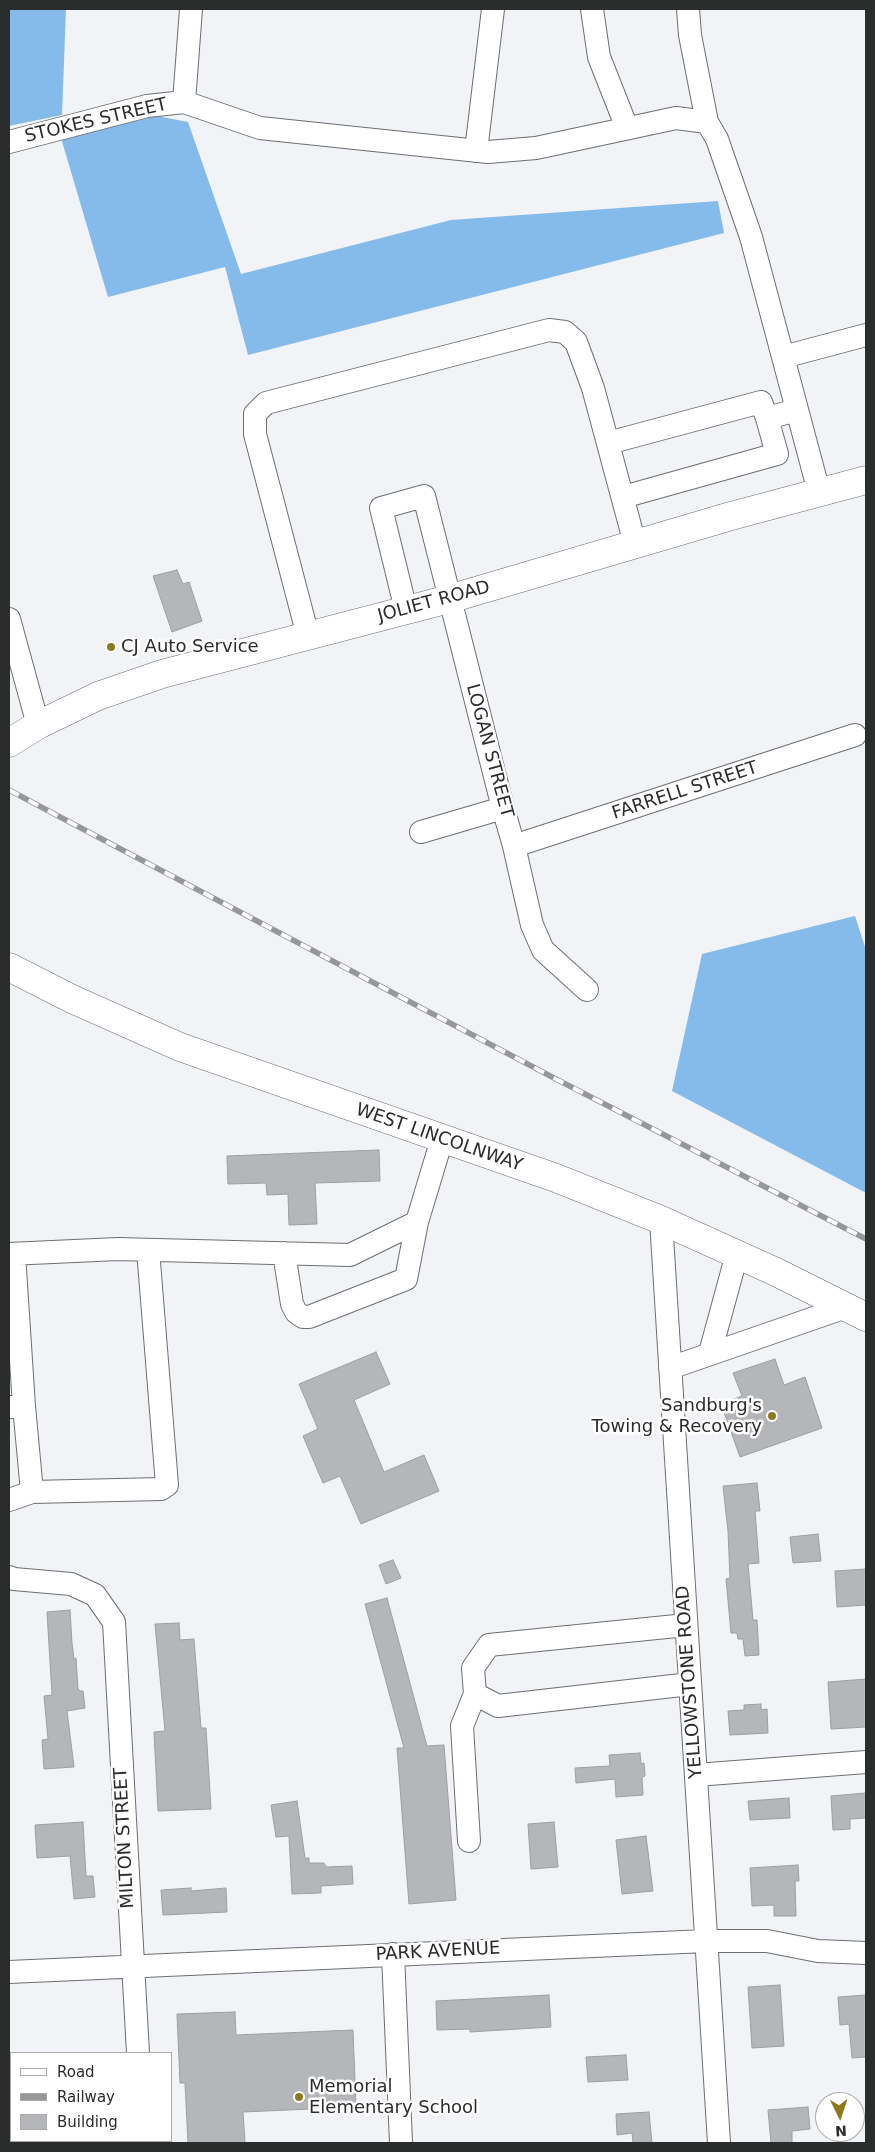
<!DOCTYPE html>
<html>
<head>
<meta charset="utf-8">
<style>
	body { margin:0 }
	#map { position:relative; width:875px; height:2152px; overflow:hidden; background:#f1f3f6; font-family:"DejaVu Sans",sans-serif }
	canvas { display:block }
	.frame { position:absolute; inset:0; border:10px solid #2b2c2c; pointer-events:none }
	.legend { position:absolute; left:10px; top:2052px; width:162px; height:90px; box-sizing:border-box; background:#fff; border:1px solid #aaabab; margin:0; padding:6px 9px; list-style:none; font-size:15px; color:#2b2c2c }
	.legend li { display:flex; align-items:center; gap:10px; height:25px }
	.legend b { width:25px; border:1px solid #aaabab }
	.north { position:absolute; left:815px; top:2092px; width:50px; height:50px; box-sizing:border-box; background:#fff; border:1px solid #aaabab; border-radius:50%; rotate:176deg; font-size:14px; font-weight:700; line-height:20px; text-align:center; color:#2b2c2c }
	.north::after { content:''; display:block; margin:auto; width:18px; height:22px; background:#8e791e; clip-path:polygon(50% 0,100% 100%,50% 72%,0 100%) }
</style>
</head>
<body>
<div id="map">
<canvas width="875" height="2152"></canvas>
<div class="frame"></div>
<ul class="legend">
<li><b style="height:6px;background:#fff"></b>Road</li>
<li><b style="height:6px;background:#969799"></b>Railway</li>
<li><b style="height:14px;background:#b4b6b9"></b>Building</li>
</ul>
<div class="north">N</div>
</div>
<script>
const ctx = document.querySelector('canvas').getContext('2d');
ctx.lineJoin = 'round';
function fillPath(path, color) { ctx.fillStyle = color; ctx.fill(path, 'evenodd'); }
const shape = rows => new Path2D(rows.map(r => 'M' + r).join(''));
function stroke(path, color, width, dash) { ctx.strokeStyle = color; ctx.lineWidth = width; ctx.lineCap = dash ? 'butt' : 'round'; ctx.setLineDash(dash || []); ctx.stroke(path); }
function label(font, color, halo, rows, align = 'center') {
  ctx.font = font + ' "DejaVu Sans",sans-serif'; ctx.lineWidth = 5; ctx.setLineDash([]); ctx.textBaseline = 'middle'; ctx.strokeStyle = halo; ctx.fillStyle = color; for (const [text, x, y, turn = 0] of rows) {
    ctx.save(); ctx.translate(x, y); ctx.rotate((+turn || 0) * Math.PI / 180); ctx.textAlign = isNaN(turn) ? turn : align; if (halo) ctx.strokeText(text, 0, 0); ctx.fillText(text, 0, 0); ctx.restore();
  }
}
fillPath(shape([
	[9,9,66,9,62,115,9,126],
	[157,116,188,122,241,274,451,220,718,201,724,233,248,355,225,267,108,297,61,138],
	[855,916,866,950,866,1193,672,1091,702,954]
]), '#84bbea');
const building = shape([
	[177,570,183,584,189,582,202,621,172,632,153,576,177,570],
	[379,1150,380,1181,315,1183,317,1224,289,1225,288,1194,267,1195,266,1183,228,1184,227,1156,379,1150],
	[376,1352,390,1384,354,1400,384,1472,424,1455,439,1491,361,1524,340,1476,323,1483,303,1436,318,1429,299,1384,376,1352],
	[775,1359,784,1385,805,1377,822,1428,740,1457,721,1404,742,1396,733,1373,775,1359],
	[757,1483,760,1511,755,1511,759,1563,748,1564,753,1620,757,1620,759,1655,745,1656,743,1639,738,1639,737,1633,731,1633,726,1579,730,1578,728,1531,723,1486,757,1483],
	[818,1534,821,1561,793,1563,790,1537,818,1534],
	[393,1560,401,1578,386,1584,379,1565,393,1560],
	[866,1569,866,1605,837,1607,835,1571,866,1569],
	[387,1598,427,1746,444,1745,456,1900,409,1904,397,1748,404,1748,365,1604,387,1598],
	[70,1610,72,1643,74,1659,76,1658,78,1689,80,1691,83,1691,85,1708,67,1711,74,1767,44,1769,42,1740,48,1739,44,1696,52,1695,47,1612,70,1610],
	[179,1623,180,1640,194,1639,201,1728,206,1728,211,1809,158,1811,154,1732,165,1731,155,1624,179,1623],
	[866,1679,866,1727,831,1729,828,1682,866,1679],
	[761,1704,761,1710,767,1709,768,1733,730,1735,728,1711,744,1710,744,1705,761,1704],
	[640,1753,641,1764,644,1763,645,1776,642,1777,643,1795,616,1797,615,1779,576,1783,575,1768,610,1766,609,1755,640,1753],
	[866,1793,866,1818,850,1819,850,1829,833,1830,831,1796,866,1793],
	[789,1798,790,1818,750,1820,748,1801,789,1798],
	[297,1801,305,1858,309,1858,309,1863,324,1863,326,1867,352,1866,353,1884,321,1886,321,1893,292,1894,289,1836,276,1837,271,1805,297,1801],
	[83,1822,86,1876,93,1876,95,1897,74,1899,70,1856,37,1858,35,1825,83,1822],
	[554,1822,558,1867,531,1869,528,1824,554,1822],
	[646,1836,653,1891,622,1894,616,1840,646,1836],
	[798,1865,799,1881,795,1881,796,1916,774,1916,774,1905,752,1906,750,1868,798,1865],
	[191,1888,191,1891,226,1888,227,1912,163,1915,161,1890,191,1888],
	[780,1985,784,2046,752,2048,748,1987,780,1985],
	[549,1995,551,2027,470,2032,470,2029,437,2030,436,2001,549,1995],
	[866,1995,866,2057,852,2058,849,2024,840,2025,838,1997,866,1995],
	[235,2012,236,2035,353,2030,356,2107,243,2112,245,2143,188,2143,185,2083,180,2083,177,2014,235,2012],
	[626,2055,628,2080,588,2082,586,2057,626,2055],
	[808,2107,810,2129,792,2131,792,2143,771,2143,768,2110,808,2107],
	[649,2112,652,2143,633,2143,632,2133,617,2135,616,2114,649,2112]
]);
fillPath(building, '#b4b6b9');
stroke(building, '#9c9fa1', 1);
const minor = shape([
	[592,9,599,57,627,128],
	[688,9,690,35,707,122],
	[184,102,191,9],
	[9,142,147,106,184,102,260,128,488,152,536,148,676,118,707,122,717,139,751,237,819,492],
	[476,151,493,9],
	[783,357,866,335],
	[608,443,761,402,767,418,797,410],
	[623,497,777,454,767,418],
	[406,610,381,508,424,496,503,808,514,846,532,925,543,950,587,990],
	[9,619,38,725],
	[308,636,255,434,255,414,266,403,549,330,565,332,576,342,593,388,635,544],
	[421,832,503,808],
	[514,846,855,735],
	[661,1220,719,2143],
	[284,1253,292,1304,296,1312,303,1317,309,1317,406,1279,417,1222],
	[9,1254,118,1249,350,1255,417,1222,442,1139],
	[14,1254,24,1406],
	[710,1353,737,1254],
	[670,1368,846,1307],
	[32,1492,161,1489,167,1485,148,1250],
	[9,1500,32,1492,24,1406,10,1407],
	[9,1577,14,1579,71,1584,95,1595,114,1622,138,2053],
	[686,1625,489,1645,473,1668,475,1694,498,1706,690,1684],
	[696,1775,866,1762],
	[469,1841,462,1726,475,1694],
	[393,1954,401,2143],
	[9,1972,706,1941,767,1941,818,1951,866,1953],
	[144,2141,144,2143]
]);
const major = shape([
	[9,743,38,725,98,696,162,674,449,599,731,516,866,480],
	[9,967,72,999,180,1047,556,1178,661,1220,776,1272,866,1317]
]);
stroke(minor, '#6c6f71', 24);
stroke(major, '#6c6f71', 29);
stroke(minor, '#fff', 22);
stroke(major, '#fff', 28);
const rail = shape([
	[9,790,554,1078,866,1239]
]);
stroke(rail, '#969799', 5.5);
stroke(rail, '#fff', 4, [11]);
for (const [x, y, r, color] of [
	[111,647,5,"#8e791e"],
	[772,1416,5,"#8e791e"],
	[299,2097,5,"#8e791e"]
]) { const dot = new Path2D(); dot.arc(x, y, r, 0, 2 * Math.PI); ctx.fillStyle = color; ctx.fill(dot); stroke(dot, '#fff', 2); }
label('18px', '#2b2c2c', '#fff', [
	["STOKES STREET",96,121,-13],
	["JOLIET ROAD",434,602,-15],
	["LOGAN STREET",489,751,75],
	["FARRELL STREET",685,791,-18],
	["WEST LINCOLNWAY",439,1138,19],
	["YELLOWSTONE ROAD",690,1682,-94],
	["MILTON STREET",125,1838,-93],
	["PARK AVENUE",438,1952,-3]
]);
label('18px', '#2b2c2c', '#fff', [
	["CJ Auto Service",121,647],
	["Sandburg's",762,1406,"right"],
	["Towing & Recovery",762,1427,"right"],
	["Memorial",309,2087],
	["Elementary School",309,2108]
], 'left');
</script>
</body>
</html>
